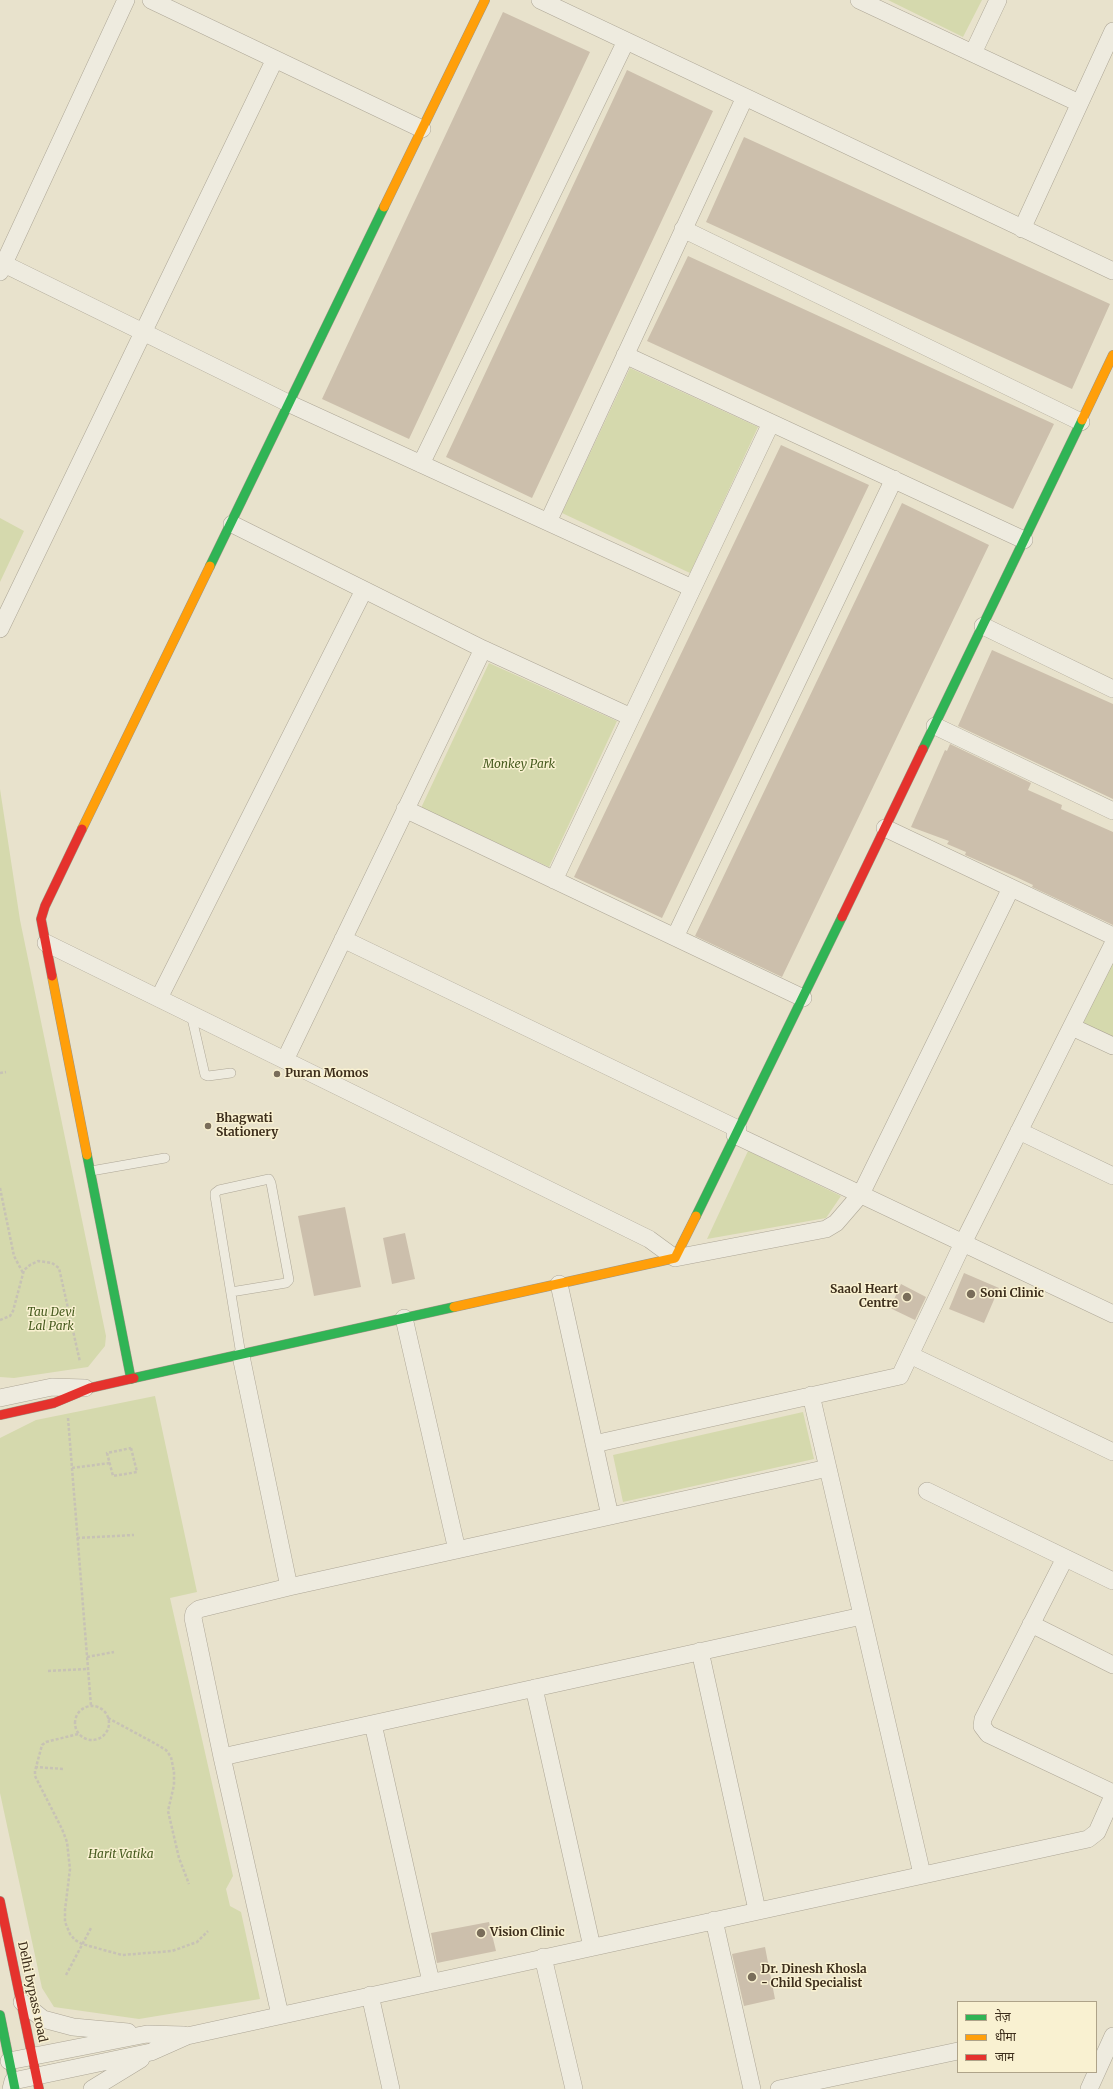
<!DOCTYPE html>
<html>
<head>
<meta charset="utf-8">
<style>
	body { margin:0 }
	#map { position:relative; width:1113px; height:2089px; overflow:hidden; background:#e8e2cc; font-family:Merriweather,"Noto Sans Devanagari",serif }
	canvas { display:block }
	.legend { position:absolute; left:957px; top:2001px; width:140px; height:72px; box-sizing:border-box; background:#f9f1d1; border:1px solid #aea389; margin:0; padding:5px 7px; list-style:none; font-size:12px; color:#3d2e1c }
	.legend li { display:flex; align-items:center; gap:8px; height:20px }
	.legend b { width:20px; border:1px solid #aea389 }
</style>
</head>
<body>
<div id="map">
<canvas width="1113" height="2089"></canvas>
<ul class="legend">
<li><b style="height:5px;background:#30b455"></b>तेज़</li>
<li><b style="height:5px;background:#ff9f0a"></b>धीमा</li>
<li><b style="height:5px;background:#e5322d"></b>जाम</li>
</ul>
</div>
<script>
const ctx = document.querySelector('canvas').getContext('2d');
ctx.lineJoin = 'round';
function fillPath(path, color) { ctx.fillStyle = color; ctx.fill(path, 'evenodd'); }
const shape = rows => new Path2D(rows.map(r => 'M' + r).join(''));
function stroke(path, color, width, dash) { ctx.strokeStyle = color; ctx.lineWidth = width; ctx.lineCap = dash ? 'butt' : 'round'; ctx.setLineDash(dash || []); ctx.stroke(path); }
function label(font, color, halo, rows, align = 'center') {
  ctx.font = font + ' Merriweather,serif'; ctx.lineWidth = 3; ctx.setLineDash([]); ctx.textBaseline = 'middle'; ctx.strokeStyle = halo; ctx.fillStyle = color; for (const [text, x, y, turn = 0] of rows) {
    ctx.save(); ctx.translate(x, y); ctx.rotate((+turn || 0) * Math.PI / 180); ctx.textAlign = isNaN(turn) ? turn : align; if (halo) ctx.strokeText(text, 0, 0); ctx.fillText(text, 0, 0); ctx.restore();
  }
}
fillPath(shape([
	[888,0,982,0,963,37],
	[630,368,758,427,690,573,562,513],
	[0,518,24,531,0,582],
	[489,663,617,721,549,867,421,808],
	[0,789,20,920,106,1336,105,1346,88,1367,14,1378,0,1377],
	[1113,960,1113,1040,1082,1025],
	[748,1151,841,1196,826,1218,707,1239],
	[155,1396,197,1592,170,1598,233,1876,226,1889,230,1906,241,1912,260,1999,139,2019,54,2007,42,1988,0,1793,0,1438,36,1420],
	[803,1412,814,1459,623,1502,613,1455]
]), '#d5d9ad');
fillPath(shape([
	[503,12,590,52,409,439,322,399],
	[627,70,713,111,532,498,446,457],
	[744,137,1110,304,1072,389,706,222],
	[688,256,1054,424,1013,509,647,341],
	[781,445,869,485,662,918,574,877],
	[902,503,989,545,782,977,695,936],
	[992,650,1113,704,1113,799,958,726],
	[950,744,1031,783,1028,790,1062,805,1061,809,1113,832,1113,925,1032,887,1033,885,1016,877,965,855,966,852,947,844,949,841,911,827,945,750,947,751],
	[345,1207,361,1287,314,1296,298,1216],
	[405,1233,415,1279,392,1284,383,1238],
	[964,1273,999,1288,984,1323,949,1309],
	[901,1284,926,1297,915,1320,890,1308],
	[489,1922,496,1951,437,1963,431,1933],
	[765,1947,775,1999,744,2006,732,1954]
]), '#ccbfac');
const lane = shape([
	[191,1014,205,1075,208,1076,231,1073],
	[91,1171,165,1158],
	[231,1292,286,1283,289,1280,271,1183,269,1179,219,1190,215,1193,215,1196,241,1355]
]);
const street = shape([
	[151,0,422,129],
	[540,0,1113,271],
	[859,0,1079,103],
	[973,53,998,0],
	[683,229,1081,422],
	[1022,229,1113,31],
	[0,262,290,404,692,588],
	[0,272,126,0],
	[625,355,1024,540],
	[421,464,626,41],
	[548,522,745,97],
	[232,524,483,649,631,717],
	[983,626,1113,689],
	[0,629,275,59],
	[935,726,1113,811],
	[405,809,803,998],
	[885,828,1113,936],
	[554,880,771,423],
	[675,937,894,479],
	[343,939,738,1129],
	[46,943,649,1239,675,1258,826,1229,836,1223,861,1194,1011,888],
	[159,998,364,590],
	[1072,1027,1113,1046],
	[285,1060,483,649],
	[1019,1131,1113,1176],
	[735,1135,1113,1314],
	[559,1284,610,1516],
	[404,1318,457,1550],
	[910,1355,1113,1452],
	[241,1356,289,1587],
	[811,1395,922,1874],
	[0,1398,52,1387,85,1388],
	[594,1444,900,1376,963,1243,1113,944],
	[927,1491,1113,1581],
	[1065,1558,983,1719,982,1726,988,1734,1113,1793],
	[1031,1624,1113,1665],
	[700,1651,757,1910],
	[534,1688,592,1947],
	[373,1724,431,1982],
	[222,1757,862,1616],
	[714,1920,752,2089],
	[543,1957,574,2089],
	[370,1995,391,2089],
	[22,2002,43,2019,73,2027,128,2032],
	[280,2015,222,1757,193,1618,194,1613,199,1609,289,1587,828,1468],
	[9,2061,147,2034,184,2035],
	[11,2089,13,2081,151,2052,187,2036,1088,1839,1097,1832,1113,1796],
	[92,2089,141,2059],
	[779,2089,958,2051],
	[1089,2089,1113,2036]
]);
const fast = shape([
	[210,566,384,207],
	[923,749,1082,420],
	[87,1155,131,1379],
	[696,1216,842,917],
	[134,1378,454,1307],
	[0,2015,15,2089]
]);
const slow = shape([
	[384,207,485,0],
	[1082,420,1113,355],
	[82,829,210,566],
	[52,976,87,1155],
	[454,1307,675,1258,696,1216]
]);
const jam = shape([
	[842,917,923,749],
	[52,976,41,919,45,906,82,829],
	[0,1415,54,1403,90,1388,134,1378],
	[0,1901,39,2089]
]);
stroke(lane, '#ada696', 10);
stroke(street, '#ada696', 18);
stroke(fast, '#9d9585', 10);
stroke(slow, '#9d9585', 10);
stroke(jam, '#9d9585', 10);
stroke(shape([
	[0,1073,6,1072],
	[0,1188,14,1256,23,1273],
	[0,1320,10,1316,13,1311,24,1270,30,1265,38,1261,52,1263,59,1268,80,1362],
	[68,1418,91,1706],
	[131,1448,137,1472,113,1476,107,1453,131,1448],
	[72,1468,110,1463],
	[77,1538,134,1535],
	[87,1657,114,1652],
	[48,1671,87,1669],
	'75 1723a17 17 0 1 1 34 0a17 17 0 1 1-34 0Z',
	[108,1718,156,1744,166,1750,171,1757,174,1772,174,1785,168,1811,179,1858,189,1884],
	[78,1734,46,1742,42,1745,35,1771,35,1776,62,1829,67,1842,70,1869,65,1910,65,1922,70,1934,75,1940,82,1944,122,1955,172,1951,197,1942,208,1931],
	[35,1767,64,1769],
	[66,1975,91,1928]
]), '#c7c2b5', 2.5, [3, 2]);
stroke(lane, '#eeebdf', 9);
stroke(street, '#eeebdf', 17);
stroke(fast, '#30b455', 9);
stroke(slow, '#ff9f0a', 9);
stroke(jam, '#e5322d', 9);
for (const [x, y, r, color] of [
	[277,1074,4,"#796d5a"],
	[208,1126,4,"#796d5a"],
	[971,1294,5,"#796d5a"],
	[907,1297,5,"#796d5a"],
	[481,1933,5,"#796d5a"],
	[752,1977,5,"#796d5a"]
]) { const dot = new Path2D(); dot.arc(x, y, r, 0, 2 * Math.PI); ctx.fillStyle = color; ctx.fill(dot); stroke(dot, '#f9f1d1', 1.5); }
label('italic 12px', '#485c20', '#f9f1d1', [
	["Monkey Park",519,765],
	["Tau Devi",51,1313],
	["Lal Park",51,1327],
	["Harit Vatika",121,1855]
]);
label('bold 12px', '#3d2e1c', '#f9f1d1', [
	["Puran Momos",285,1074],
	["Bhagwati",216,1119],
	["Stationery",216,1133],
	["Saaol Heart",898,1290,"right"],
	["Centre",898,1304,"right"],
	["Soni Clinic",980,1294],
	["Vision Clinic",490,1933],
	["Dr. Dinesh Khosla",761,1970],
	["- Child Specialist",761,1984]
], 'left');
label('12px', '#3d2e1c', '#f9f1d1', [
	["Delhi bypass road",32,1992,78]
]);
</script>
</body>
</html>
